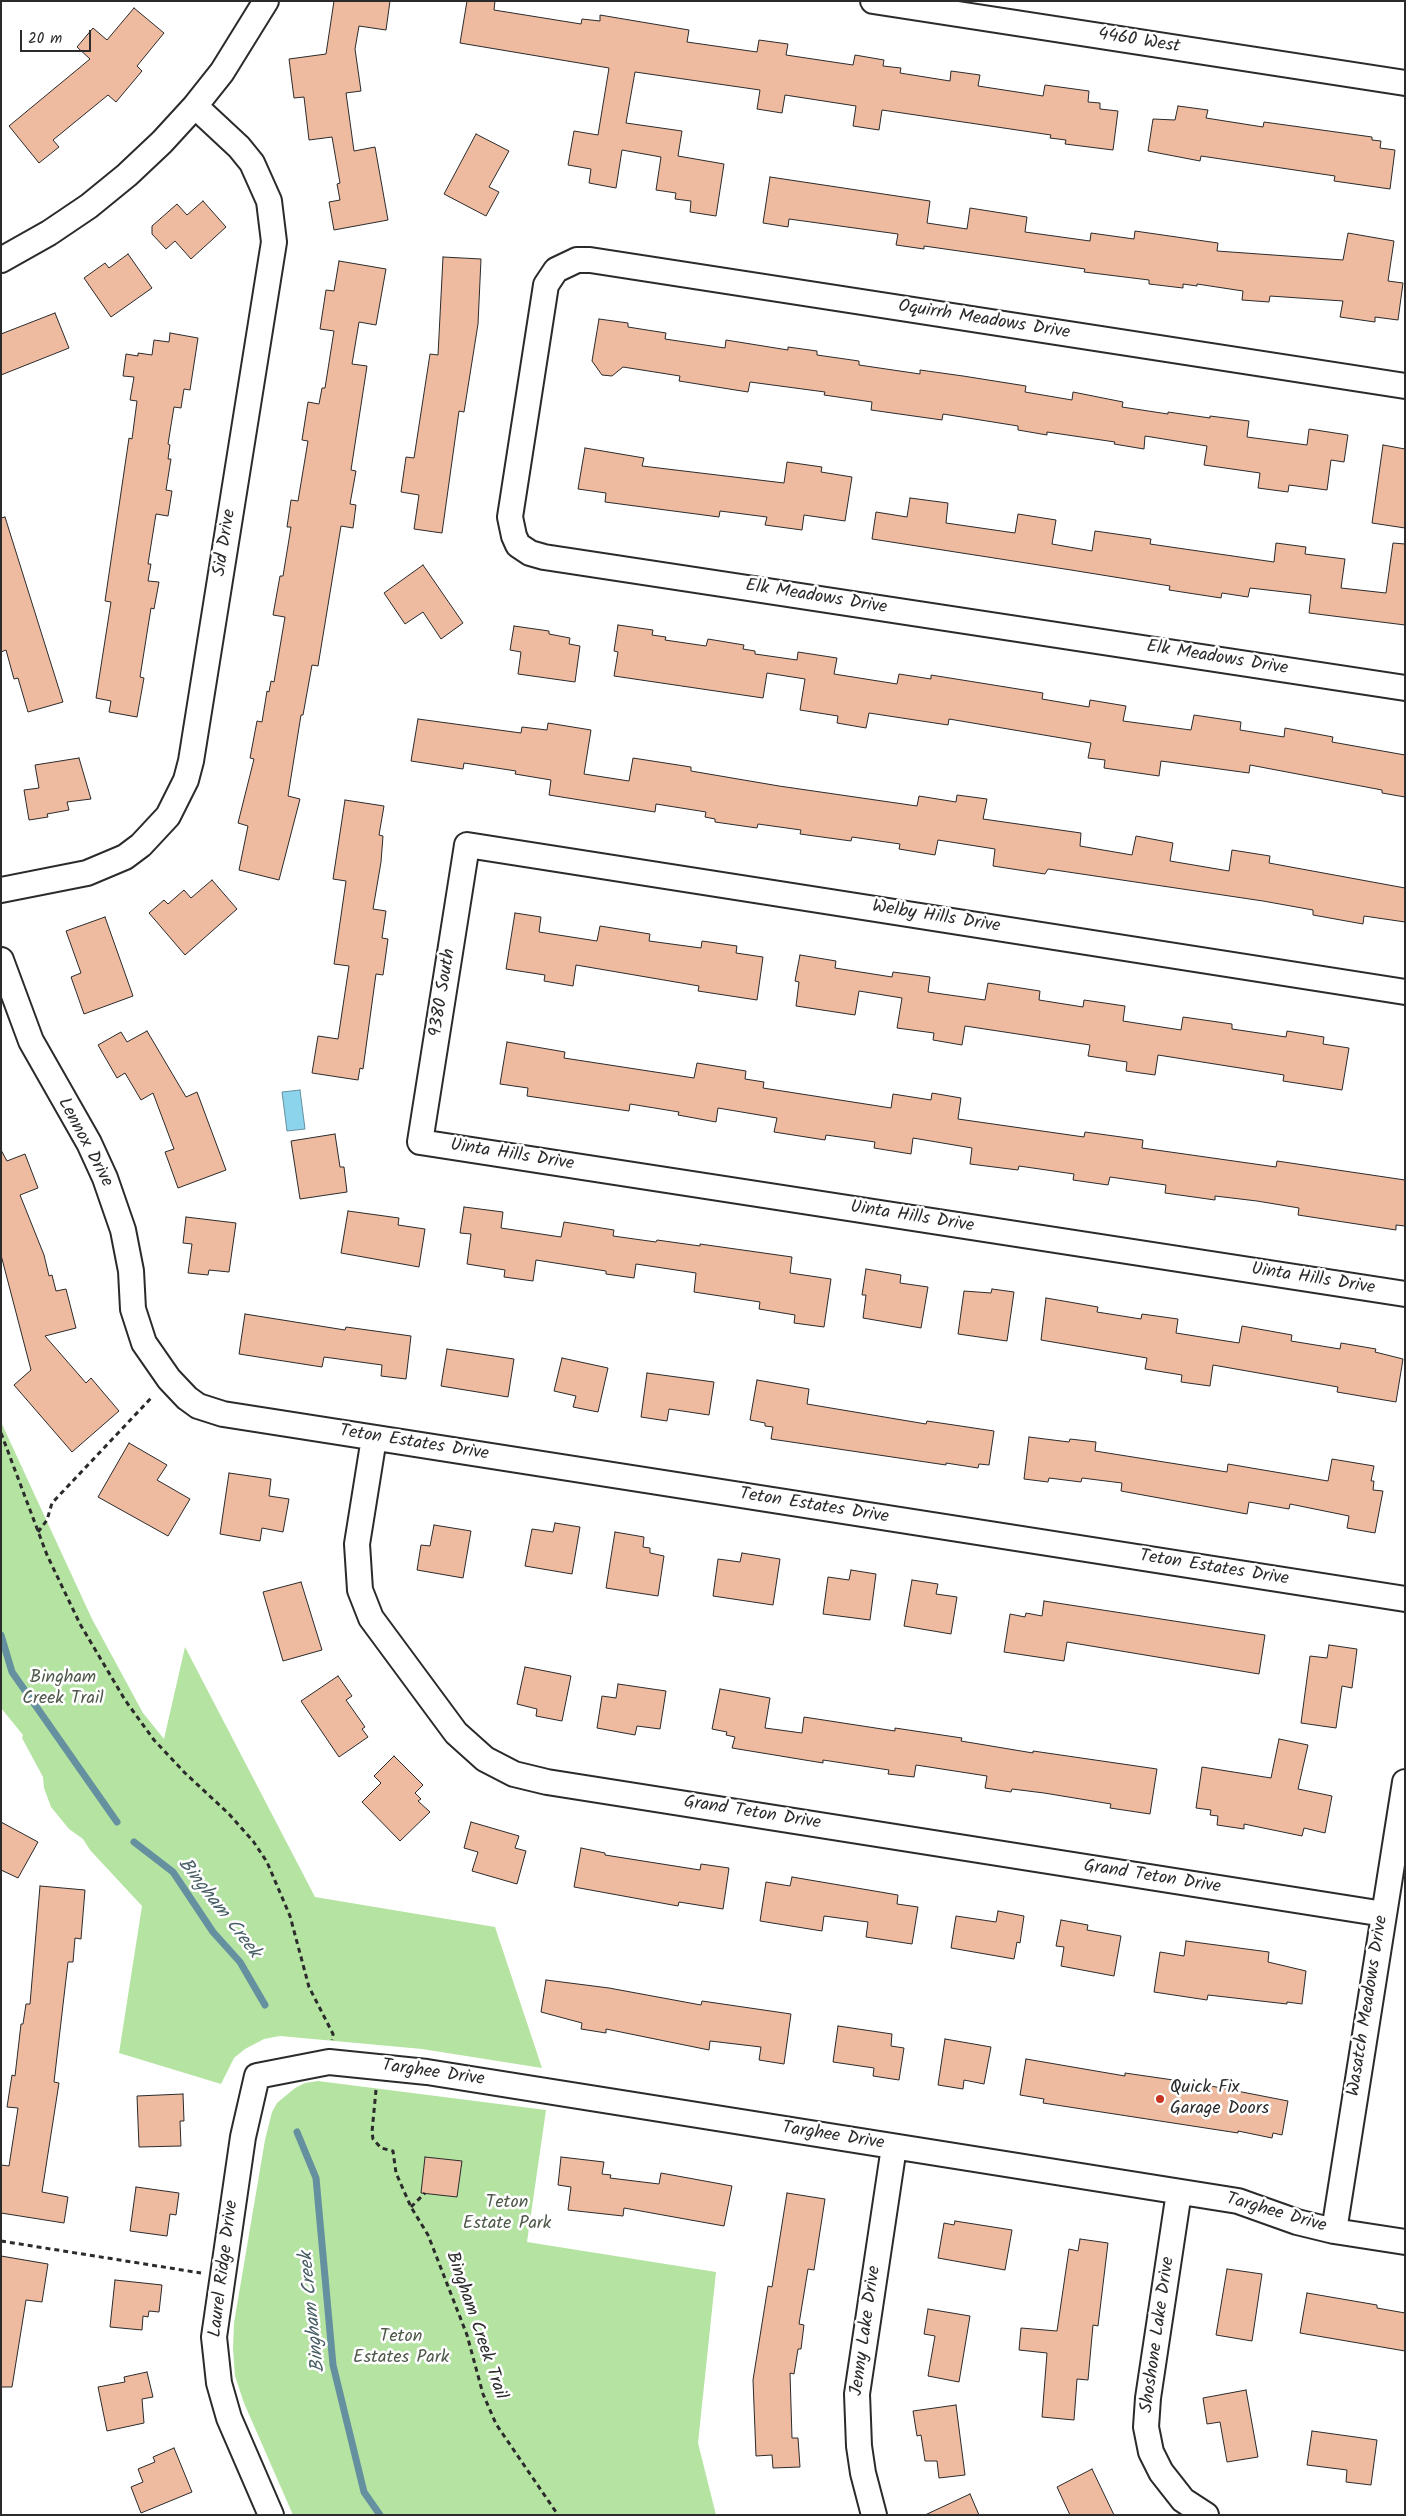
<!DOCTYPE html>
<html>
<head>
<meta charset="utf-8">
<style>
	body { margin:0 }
	#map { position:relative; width:1406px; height:2516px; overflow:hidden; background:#fff; font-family:Kalam,sans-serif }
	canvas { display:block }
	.frame { position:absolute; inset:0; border:2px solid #2b2b2b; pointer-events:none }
	.scale { position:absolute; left:20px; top:30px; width:71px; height:22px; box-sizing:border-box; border:2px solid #2b2b2b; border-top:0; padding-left:6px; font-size:15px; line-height:18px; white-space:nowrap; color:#2b2b2b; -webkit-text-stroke:4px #fff; paint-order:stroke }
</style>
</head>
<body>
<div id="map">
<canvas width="1406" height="2516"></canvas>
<div class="frame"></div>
<div class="scale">20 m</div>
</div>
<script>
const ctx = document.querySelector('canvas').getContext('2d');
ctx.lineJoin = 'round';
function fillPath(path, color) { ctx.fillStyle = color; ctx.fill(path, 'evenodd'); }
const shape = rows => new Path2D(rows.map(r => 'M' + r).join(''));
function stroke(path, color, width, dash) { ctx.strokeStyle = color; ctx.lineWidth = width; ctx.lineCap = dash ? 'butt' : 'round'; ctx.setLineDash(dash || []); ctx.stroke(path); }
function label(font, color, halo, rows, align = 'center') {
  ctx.font = font + ' Kalam,sans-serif'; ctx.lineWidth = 5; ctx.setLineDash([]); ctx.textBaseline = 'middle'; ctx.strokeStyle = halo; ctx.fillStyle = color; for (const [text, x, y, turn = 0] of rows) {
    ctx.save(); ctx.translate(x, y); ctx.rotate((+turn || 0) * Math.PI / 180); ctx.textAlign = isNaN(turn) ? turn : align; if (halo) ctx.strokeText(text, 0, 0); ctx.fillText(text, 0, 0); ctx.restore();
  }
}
fillPath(shape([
	[1,1422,92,1619,143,1713,164,1739,185,1647,315,1897,495,1927,542,2068,422,2049,280,2036,264,2039,245,2049,234,2058,221,2084,119,2053,142,1906,90,1850,83,1839,69,1829,51,1807,44,1788,43,1777,22,1738,23,1735,1,1708],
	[318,2081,546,2110,527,2242,716,2272,698,2443,716,2515,293,2515,244,2403,235,2376,233,2349,234,2323,265,2140,272,2112,277,2103,295,2088,305,2083]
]), '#b5e3a2');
const water = shape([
	[300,1090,305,1129,287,1131,282,1092,300,1090]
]);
fillPath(water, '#8bd4ec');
stroke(water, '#65909f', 1);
stroke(shape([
	[1,1635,12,1672,117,1822],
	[134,1842,173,1872,213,1932,240,1962,265,2005],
	[297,2132,316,2178,333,2365,364,2492,380,2515]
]), '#65909f', 7);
const building = shape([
	[334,1,390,1,386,30,359,26,355,49,361,91,346,93,354,151,375,147,388,220,334,230,329,202,340,200,337,184,340,183,332,137,309,140,304,97,294,98,289,59,326,54,334,1],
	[467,1,495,1,494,10,581,24,582,19,600,21,600,15,689,30,687,42,757,52,759,40,788,44,786,55,853,65,855,55,884,60,883,66,901,68,900,73,950,81,951,71,980,75,978,86,1043,96,1045,85,1089,91,1088,102,1100,103,1100,109,1118,111,1113,150,1065,144,1066,140,1050,138,1051,135,882,110,879,130,853,126,856,106,785,95,782,113,757,109,760,90,635,72,626,123,682,131,678,156,724,164,716,216,690,212,691,201,675,199,676,193,656,190,661,157,622,150,616,188,589,183,591,169,568,165,574,131,598,135,609,68,460,43,467,1],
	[134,8,164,33,137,66,142,71,116,102,108,95,53,140,59,147,39,163,9,126,90,59,77,47,93,28,107,40,134,8],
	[1178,106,1208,110,1206,118,1263,127,1264,122,1372,137,1372,140,1381,141,1380,148,1395,150,1390,189,1334,181,1335,176,1201,156,1200,161,1148,151,1153,119,1175,120,1178,106],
	[476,134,509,151,489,187,499,192,486,216,444,194,476,134],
	[770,177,930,201,927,223,967,229,970,208,1027,217,1025,232,1090,241,1091,233,1134,239,1135,231,1218,243,1217,251,1343,260,1348,233,1394,241,1388,281,1403,283,1398,320,1375,317,1375,322,1340,317,1343,301,1270,296,1269,302,1242,300,1243,291,1197,284,1197,286,1183,284,1183,288,1149,284,1149,280,1084,272,1085,269,924,246,924,249,896,245,898,234,789,219,788,227,763,223,770,177],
	[203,201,226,227,191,259,175,241,166,249,152,234,152,226,177,204,187,215,203,201],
	[128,254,152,288,111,317,84,278,105,263,109,268,128,254],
	[443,257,481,259,478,324,464,412,459,411,442,533,414,529,419,495,401,492,406,457,414,458,430,354,438,355,443,257],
	[339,261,386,269,376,325,359,322,352,364,367,366,351,470,356,471,350,504,356,505,353,528,341,526,318,666,312,665,303,715,301,715,288,796,300,799,279,880,239,870,248,826,238,823,254,759,250,758,257,721,262,722,267,691,269,692,271,681,274,682,285,617,273,615,280,576,283,576,291,527,287,527,291,500,298,501,308,441,302,440,308,402,319,404,322,388,325,388,334,331,320,329,326,290,334,291,339,261],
	[55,313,69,348,1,375,1,334,55,313],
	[599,319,628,323,628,327,666,333,665,339,725,348,726,340,788,350,788,347,817,351,817,355,859,361,859,365,920,374,920,370,963,376,1026,386,1025,392,1072,400,1073,392,1123,402,1122,407,1168,414,1168,412,1210,418,1210,416,1249,421,1247,437,1307,445,1309,429,1348,435,1344,462,1331,460,1327,490,1289,485,1288,492,1258,488,1260,473,1204,465,1207,446,1145,436,1144,449,1114,444,1115,442,1047,432,1047,435,1018,430,1018,426,943,414,942,420,871,410,872,402,824,395,825,392,750,382,748,392,679,381,680,376,623,367,612,376,602,375,592,361,599,319],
	[170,333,198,338,190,390,184,389,181,408,174,407,168,444,170,445,168,459,171,459,166,490,172,491,168,516,156,514,148,564,151,564,148,581,159,582,154,609,151,608,140,677,144,678,137,717,109,712,111,701,96,698,111,602,105,601,129,438,132,439,137,401,130,400,134,377,123,376,126,354,138,356,138,353,152,355,154,340,169,342,170,333],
	[1383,445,1405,449,1405,528,1372,523,1383,445],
	[585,448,644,458,642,466,784,483,787,462,822,467,821,472,852,477,845,521,804,515,802,530,765,525,767,517,720,511,719,517,605,502,606,493,578,489,585,448],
	[910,498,948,503,946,523,1015,533,1018,514,1056,520,1052,544,1092,551,1095,531,1151,539,1150,544,1274,562,1276,543,1306,547,1305,554,1345,559,1341,588,1386,593,1393,543,1405,544,1405,625,1309,613,1311,595,1250,588,1248,597,1222,593,1221,598,1169,590,1170,586,1071,570,872,539,876,512,907,517,910,498],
	[5,517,63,702,28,712,18,678,14,679,6,650,1,652,1,518,5,517],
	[423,565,463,623,441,639,423,612,405,624,384,593,423,565],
	[618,625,653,630,652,635,666,637,665,640,706,646,708,639,744,645,743,649,755,651,755,654,797,660,798,652,837,658,834,674,897,684,899,674,931,679,931,675,1043,693,1042,699,1089,707,1090,700,1126,706,1123,721,1191,730,1194,715,1241,722,1240,730,1284,737,1285,728,1333,737,1332,742,1405,755,1405,797,1382,793,1382,790,1250,765,1249,773,1161,761,1159,776,1104,768,1105,760,1088,758,1091,743,949,719,948,725,869,713,866,728,837,723,838,716,800,710,805,679,767,673,763,698,614,676,618,652,614,651,618,625],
	[514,626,549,631,549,634,570,638,569,644,580,646,575,682,518,674,521,652,510,650,514,626],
	[418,719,521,733,522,727,547,730,548,723,591,730,584,774,629,781,633,758,691,767,691,771,779,786,917,806,919,796,956,802,957,795,987,799,983,819,1081,833,1080,846,1132,855,1136,836,1173,843,1170,861,1229,871,1232,850,1270,856,1269,863,1405,888,1405,922,1364,916,1363,924,1313,915,1313,910,1263,901,1048,869,1045,874,993,866,995,849,938,840,935,855,899,849,900,844,852,837,851,841,800,834,801,830,758,824,757,828,715,822,715,819,705,817,706,812,656,804,655,812,549,795,551,780,515,774,516,771,464,763,463,769,411,761,418,719],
	[79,758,91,799,67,802,69,810,47,814,48,817,29,820,24,790,39,788,35,765,79,758],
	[345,800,384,806,379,835,383,836,381,862,373,909,386,911,382,938,388,939,383,975,376,974,363,1069,360,1068,358,1080,312,1073,318,1036,338,1039,349,966,334,964,346,881,333,879,345,800],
	[212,880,237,909,185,955,149,913,164,900,168,904,184,890,191,898,212,880],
	[515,913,541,917,539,932,597,941,600,926,650,934,649,941,701,948,702,941,737,946,736,953,763,957,757,1000,698,991,699,986,576,965,573,986,544,981,545,975,506,969,515,913],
	[105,917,133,996,84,1014,71,977,81,973,66,931,105,917],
	[800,955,836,961,835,968,892,977,893,972,930,977,928,992,985,1000,988,983,1040,991,1039,1000,1083,1007,1084,1000,1125,1006,1123,1021,1181,1030,1183,1017,1232,1024,1232,1029,1286,1037,1287,1031,1324,1037,1323,1044,1349,1048,1342,1090,1283,1081,1284,1075,1158,1055,1155,1075,1126,1071,1127,1062,1088,1056,1090,1045,965,1026,962,1045,933,1040,934,1033,897,1028,902,998,859,991,855,1015,796,1006,799,982,795,981,800,955],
	[147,1031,186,1097,197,1092,226,1170,178,1188,165,1152,174,1149,153,1093,141,1100,125,1073,117,1078,98,1045,121,1032,127,1042,147,1031],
	[507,1042,565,1052,564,1058,694,1078,697,1063,746,1071,745,1079,764,1082,763,1088,891,1108,893,1094,931,1100,932,1093,961,1098,958,1119,1084,1137,1085,1132,1143,1140,1142,1148,1276,1167,1277,1161,1405,1180,1405,1226,1396,1225,1396,1230,1298,1215,1299,1208,1257,1201,1215,1196,1215,1200,1165,1193,1166,1185,1110,1177,1108,1185,1073,1180,1074,1174,1019,1166,1018,1170,970,1164,972,1148,913,1138,911,1154,874,1148,875,1142,826,1135,825,1140,774,1132,777,1118,718,1108,716,1122,678,1115,679,1112,630,1104,629,1111,527,1096,528,1088,500,1084,507,1042],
	[335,1134,340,1167,344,1167,347,1192,300,1199,291,1141,335,1134],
	[1,1150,7,1161,25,1154,38,1188,20,1195,44,1255,49,1276,52,1275,56,1291,66,1289,76,1328,45,1336,86,1383,91,1378,119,1411,72,1452,14,1385,31,1370,1,1255,1,1150],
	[464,1207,503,1212,501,1228,561,1237,564,1222,614,1230,613,1236,656,1242,657,1240,700,1246,700,1244,792,1257,790,1273,831,1279,824,1327,794,1323,795,1315,759,1309,760,1302,694,1292,696,1273,636,1264,634,1278,606,1274,606,1271,536,1260,533,1281,504,1277,505,1270,467,1264,471,1234,460,1233,464,1207],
	[348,1211,399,1218,398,1225,425,1229,419,1267,341,1253,348,1211],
	[186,1217,236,1223,229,1272,209,1270,208,1275,188,1273,192,1244,183,1243,186,1217],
	[866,1269,901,1275,900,1283,928,1287,921,1328,863,1318,866,1295,862,1295,866,1269],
	[992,1289,1014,1292,1007,1341,958,1334,964,1291,991,1293,992,1289],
	[1046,1298,1098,1307,1097,1312,1141,1319,1142,1314,1178,1319,1176,1333,1239,1343,1242,1326,1292,1335,1291,1341,1340,1349,1341,1343,1376,1349,1375,1352,1403,1359,1396,1402,1337,1392,1338,1387,1213,1365,1210,1386,1181,1382,1182,1375,1145,1369,1147,1358,1041,1340,1046,1298],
	[245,1314,345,1330,346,1327,411,1336,406,1379,381,1376,382,1365,324,1357,322,1367,239,1354,245,1314],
	[447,1349,514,1359,508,1397,441,1386,447,1349],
	[562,1358,608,1368,598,1412,573,1407,576,1396,554,1391,562,1358],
	[647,1373,714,1382,709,1415,669,1409,667,1421,641,1417,647,1373],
	[757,1380,809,1389,807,1404,926,1424,927,1421,994,1431,989,1465,979,1464,978,1468,946,1463,946,1465,771,1439,773,1427,765,1426,765,1423,750,1420,757,1380],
	[1029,1437,1069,1442,1070,1439,1096,1442,1095,1451,1227,1472,1228,1464,1328,1481,1332,1459,1374,1466,1371,1481,1374,1481,1373,1490,1383,1491,1375,1533,1347,1528,1349,1516,1290,1504,1289,1509,1249,1502,1247,1514,1121,1491,1122,1483,1082,1478,1081,1482,1049,1478,1048,1482,1024,1479,1029,1437],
	[129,1443,167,1465,157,1480,190,1499,168,1536,98,1497,129,1443],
	[229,1473,271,1479,269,1496,289,1499,283,1532,262,1528,260,1541,220,1534,229,1473],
	[555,1523,580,1527,572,1574,525,1566,532,1529,553,1532,555,1523],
	[434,1525,471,1531,463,1578,417,1570,421,1545,430,1546,434,1525],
	[615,1532,644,1537,643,1547,650,1548,650,1553,664,1556,658,1596,606,1588,615,1532],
	[742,1553,780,1559,773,1605,713,1596,718,1559,740,1562,742,1553],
	[851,1570,876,1574,870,1620,823,1614,828,1577,849,1580,851,1570],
	[912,1580,938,1584,936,1594,957,1597,951,1634,904,1626,912,1580],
	[301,1582,322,1650,283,1661,263,1592,301,1582],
	[1044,1601,1265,1635,1259,1674,1067,1642,1064,1661,1004,1652,1010,1614,1025,1617,1026,1613,1042,1616,1044,1601],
	[1329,1645,1357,1649,1352,1688,1342,1686,1336,1728,1301,1723,1310,1656,1327,1658,1329,1645],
	[525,1667,571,1676,562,1721,536,1716,537,1709,517,1704,525,1667],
	[338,1676,352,1696,346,1700,365,1727,362,1729,368,1737,339,1757,301,1701,338,1676],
	[618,1684,666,1691,660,1729,637,1726,635,1735,597,1728,602,1696,616,1698,618,1684],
	[720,1689,770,1698,765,1728,802,1733,804,1717,895,1731,895,1728,962,1738,961,1741,1033,1753,1033,1751,1157,1769,1150,1814,1110,1808,1111,1804,1044,1793,1012,1789,1011,1792,985,1788,987,1776,916,1765,914,1777,888,1774,889,1770,823,1760,823,1763,732,1748,735,1737,726,1735,727,1732,712,1729,720,1689],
	[1279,1739,1308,1745,1298,1789,1332,1796,1325,1833,1304,1828,1302,1836,1244,1824,1244,1829,1217,1825,1218,1816,1210,1815,1211,1810,1196,1808,1202,1767,1271,1778,1279,1739],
	[394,1756,423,1785,415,1793,421,1799,418,1801,430,1812,400,1841,362,1802,381,1783,374,1776,394,1756],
	[1,1822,38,1842,18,1878,1,1870,1,1822],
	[471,1822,519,1836,515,1848,526,1851,517,1884,472,1871,478,1852,464,1848,471,1822],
	[581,1848,605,1853,605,1855,700,1870,701,1864,729,1868,723,1909,679,1902,678,1906,574,1887,581,1848],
	[792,1877,898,1895,897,1904,918,1907,912,1944,866,1937,868,1922,824,1916,822,1931,760,1921,766,1882,790,1886,792,1877],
	[40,1886,85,1890,81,1939,75,1938,73,1962,68,1962,54,2082,59,2083,42,2192,68,2197,64,2223,1,2213,1,2165,9,2166,18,2108,7,2107,12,2075,15,2076,21,2024,23,2024,26,2004,30,2004,40,1886],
	[998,1911,1024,1916,1020,1943,1017,1942,1014,1959,951,1948,956,1916,996,1922,998,1911],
	[1061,1920,1088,1925,1087,1930,1121,1936,1114,1976,1061,1966,1064,1947,1056,1946,1061,1920],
	[1186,1941,1269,1952,1268,1962,1306,1971,1302,2004,1287,2002,1287,2004,1208,1995,1207,2000,1154,1992,1160,1952,1184,1956,1186,1941],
	[546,1980,609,1988,701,2005,702,2001,791,2014,784,2064,759,2060,761,2047,710,2041,709,2050,606,2029,606,2033,581,2029,582,2023,541,2012,546,1980],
	[838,2026,892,2034,891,2046,904,2048,899,2080,873,2076,874,2068,833,2062,838,2026],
	[945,2039,991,2047,984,2084,964,2080,963,2089,938,2085,945,2039],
	[1026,2059,1125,2076,1125,2073,1201,2084,1288,2101,1282,2135,1273,2133,1272,2138,1238,2131,1238,2133,1043,2103,1044,2099,1020,2095,1026,2059],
	[183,2094,184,2121,180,2121,181,2146,139,2147,137,2096,183,2094],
	[425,2157,462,2161,457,2197,421,2193,425,2157],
	[561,2157,604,2162,602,2174,611,2175,610,2178,659,2184,661,2173,732,2186,724,2226,624,2208,623,2216,568,2210,571,2187,558,2185,561,2157],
	[136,2187,179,2193,176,2215,170,2214,167,2236,130,2231,136,2187],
	[787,2193,825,2199,814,2270,808,2269,799,2324,804,2325,801,2349,798,2349,794,2374,790,2373,792,2438,798,2438,800,2467,773,2468,772,2455,756,2456,753,2380,768,2286,772,2287,787,2193],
	[955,2221,1012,2230,1005,2270,938,2258,944,2223,954,2225,955,2221],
	[1080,2239,1108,2243,1098,2326,1093,2325,1088,2380,1077,2379,1074,2420,1042,2417,1047,2353,1019,2350,1021,2328,1057,2331,1069,2249,1078,2251,1080,2239],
	[1,2256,48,2264,42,2302,26,2300,12,2387,1,2387,1,2256],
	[1227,2269,1262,2274,1252,2341,1216,2335,1227,2269],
	[115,2280,162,2285,159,2312,149,2311,148,2317,143,2316,142,2330,110,2327,115,2280],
	[1307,2293,1377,2305,1377,2308,1405,2313,1405,2351,1300,2333,1307,2293],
	[928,2309,970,2316,959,2382,928,2376,935,2336,924,2334,928,2309],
	[147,2372,153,2397,142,2399,144,2423,107,2431,98,2387,125,2382,124,2377,147,2372],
	[1246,2390,1258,2457,1227,2462,1220,2422,1207,2424,1203,2398,1246,2390],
	[956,2405,965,2475,939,2478,937,2461,925,2461,921,2435,917,2436,913,2411,956,2405],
	[1312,2431,1377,2440,1371,2485,1346,2482,1347,2470,1307,2465,1312,2431],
	[174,2448,192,2492,141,2513,131,2487,143,2482,138,2469,155,2462,153,2457,174,2448],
	[1092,2469,1114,2515,1070,2515,1057,2487,1092,2469],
	[970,2494,979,2515,925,2515,970,2494]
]);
fillPath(building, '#eebaa0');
stroke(building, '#2b2b2b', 1);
const minor = shape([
	[873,1,1405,83],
	[1,260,49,233,89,206,127,175,162,142,195,106,222,72,266,1],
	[1405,386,590,260,577,260,556,270,546,285,510,517,514,536,518,545,530,553,544,557,1405,688],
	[1,890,87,873,125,857,141,845,168,816,186,780,191,761,274,242,269,201,252,163,239,147,195,106],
	[1,960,31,1041,89,1143,105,1178,123,1230,131,1271,133,1309,144,1343,169,1379,187,1398,198,1406,223,1414,1405,1599],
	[1405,992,467,845,420,1142,1405,1294],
	[374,1438,357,1544,360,1590,371,1618,456,1733,485,1759,514,1774,547,1782,1384,1914],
	[1179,2192,1148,2398,1146,2427,1151,2452,1161,2472,1183,2500,1206,2515],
	[1334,2231,1405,1782],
	[271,2515,229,2418,219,2383,214,2337,243,2137,257,2076,329,2062,427,2072,1238,2201,1297,2222,1334,2231,1405,2242],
	[874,2515,863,2473,859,2446,857,2394,894,2147]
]);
stroke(minor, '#2b2b2b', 28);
stroke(shape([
	[1,1433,47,1555,80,1624,125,1700,154,1740,185,1773,229,1814,253,1841,267,1862,290,1916,309,1987,333,2034,332,2040],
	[38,1532,47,1520,52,1503,153,1396],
	[376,2090,372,2132,373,2139,381,2148,393,2151,396,2173,411,2207,428,2235,467,2335,483,2394,496,2424,558,2515],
	[411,2207,425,2193],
	[1,2241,201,2273]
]), '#2b2b2b', 3, [5, 4]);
stroke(minor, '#fff', 24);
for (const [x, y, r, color] of [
	[1160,2099,5,"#c8321e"]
]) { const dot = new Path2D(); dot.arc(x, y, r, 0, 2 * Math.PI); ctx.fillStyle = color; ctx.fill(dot); stroke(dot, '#fff', 2); }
label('18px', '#2b2b2b', '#fff', [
	["4460 West",1139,42,9],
	["Oquirrh Meadows Drive",984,321,9],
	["Sid Drive",226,543,-81],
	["Elk Meadows Drive",816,598,9],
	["Elk Meadows Drive",1217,659,9],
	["Welby Hills Drive",936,918,9],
	["9380 South",444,993,-81],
	["Lennox Drive",84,1143,62],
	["Uinta Hills Drive",512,1156,9],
	["Uinta Hills Drive",912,1218,9],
	["Uinta Hills Drive",1313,1280,9],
	["Teton Estates Drive",414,1444,9],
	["Teton Estates Drive",814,1507,9],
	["Teton Estates Drive",1214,1569,9],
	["Grand Teton Drive",752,1814,9],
	["Grand Teton Drive",1152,1878,9],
	["Wasatch Meadows Drive",1369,2006,-81],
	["Targhee Drive",433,2074,8],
	["Targhee Drive",833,2137,9],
	["Targhee Drive",1276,2214,16],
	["Laurel Ridge Drive",225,2269,-83],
	["Bingham Creek Trail",475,2326,71],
	["Jenny Lake Drive",867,2331,-82],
	["Shoshone Lake Drive",1159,2335,-82]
]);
label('18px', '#4e5949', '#fff', [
	["Bingham",63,1679],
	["Creek Trail",63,1700],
	["Teton",507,2204],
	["Estate Park",507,2225],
	["Teton",401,2338],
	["Estates Park",401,2359]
]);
label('18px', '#2b2b2b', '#fff', [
	["Quick Fix",1170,2089],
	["Garage Doors",1170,2110]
], 'left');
label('italic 19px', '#485e65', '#fff', [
	["Bingham Creek",218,1909,52],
	["Bingham Creek",314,2312,-96]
]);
</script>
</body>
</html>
